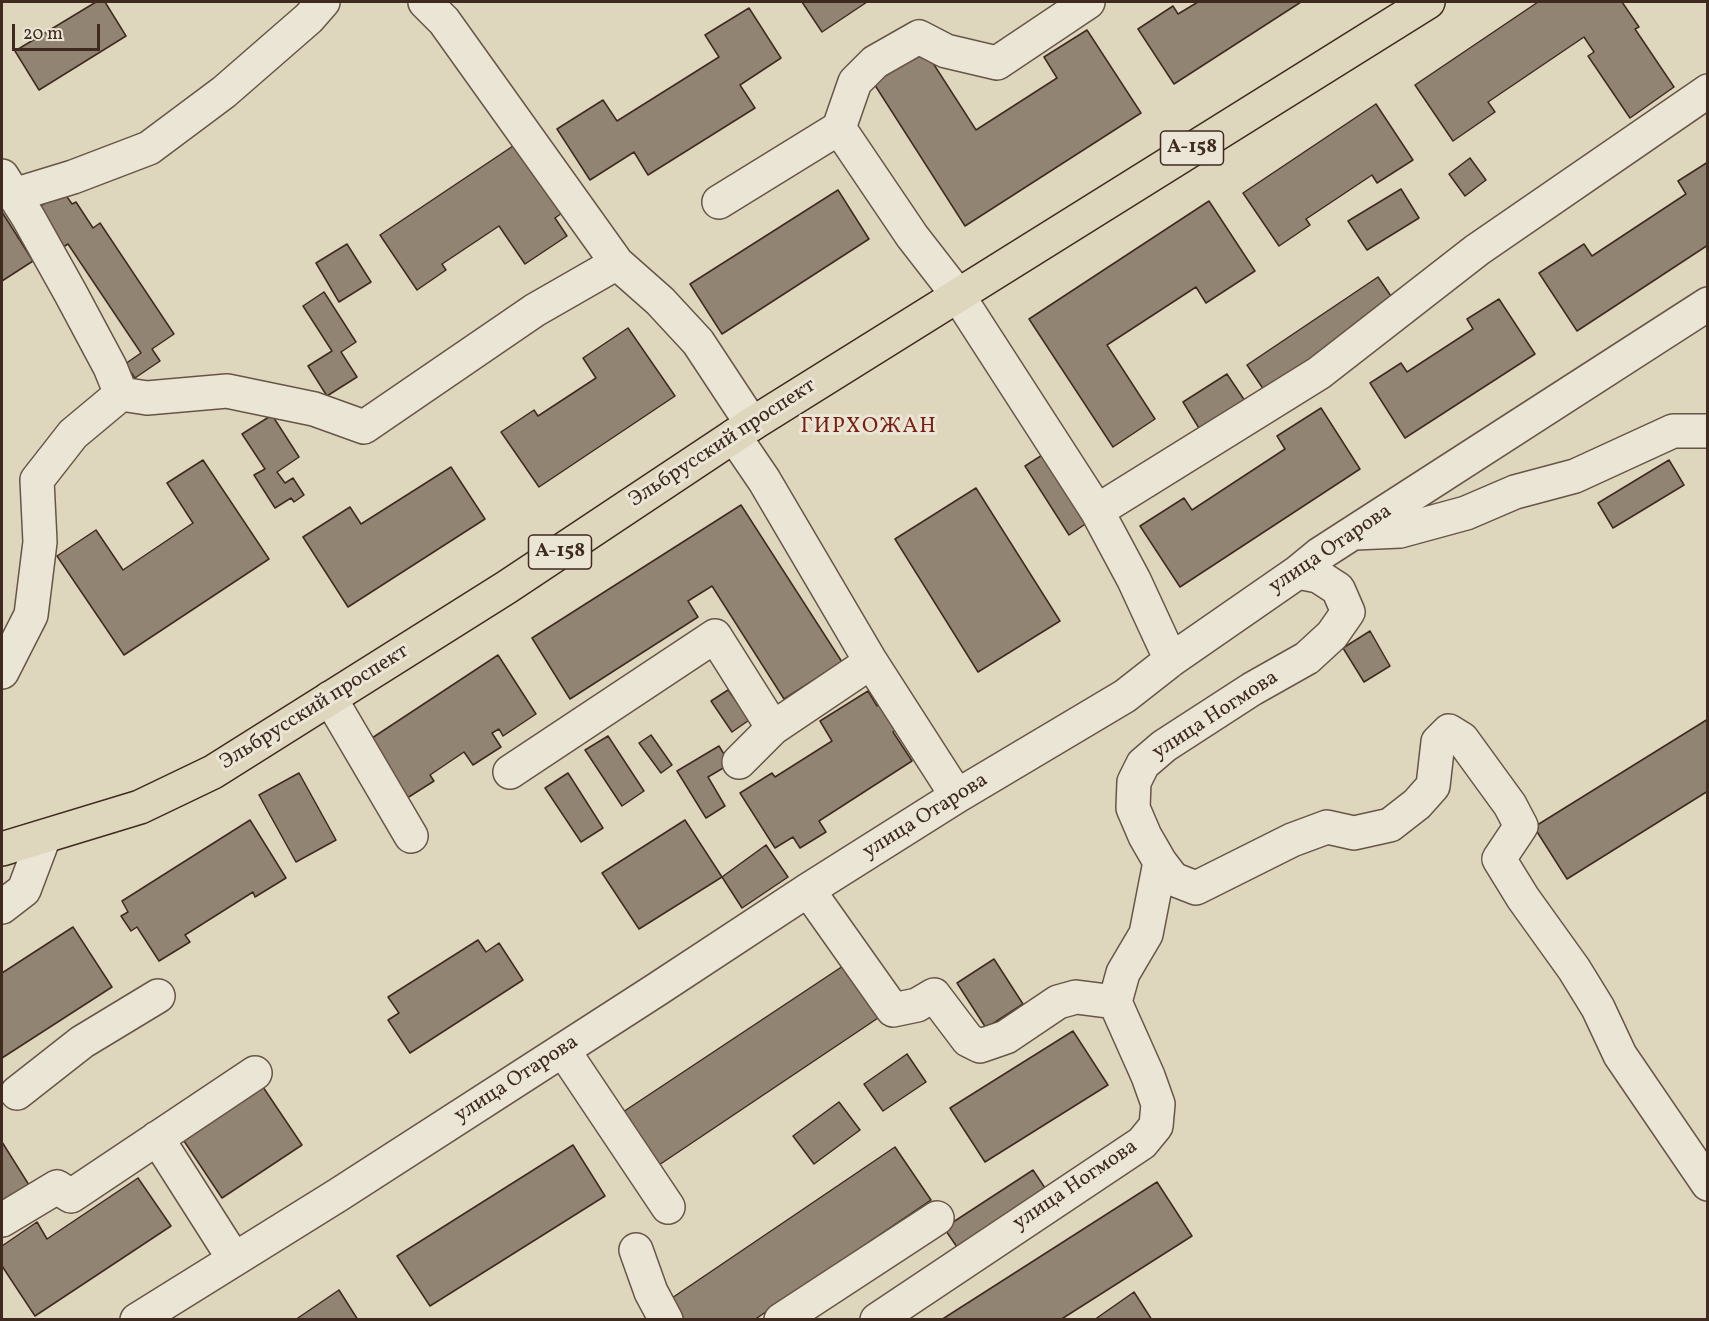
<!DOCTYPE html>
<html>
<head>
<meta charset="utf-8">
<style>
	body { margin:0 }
	#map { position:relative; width:1709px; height:1321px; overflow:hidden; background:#dfd7bd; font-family:Vollkorn,serif }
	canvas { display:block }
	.frame { position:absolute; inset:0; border:3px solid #3f2a20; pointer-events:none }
	.scale { position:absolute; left:12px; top:24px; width:88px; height:27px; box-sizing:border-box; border:3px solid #3f2a20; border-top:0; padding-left:8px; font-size:18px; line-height:21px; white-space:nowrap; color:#3f2a20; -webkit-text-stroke:4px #eae5d4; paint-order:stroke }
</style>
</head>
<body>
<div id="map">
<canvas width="1709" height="1321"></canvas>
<div class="frame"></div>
<div class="scale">20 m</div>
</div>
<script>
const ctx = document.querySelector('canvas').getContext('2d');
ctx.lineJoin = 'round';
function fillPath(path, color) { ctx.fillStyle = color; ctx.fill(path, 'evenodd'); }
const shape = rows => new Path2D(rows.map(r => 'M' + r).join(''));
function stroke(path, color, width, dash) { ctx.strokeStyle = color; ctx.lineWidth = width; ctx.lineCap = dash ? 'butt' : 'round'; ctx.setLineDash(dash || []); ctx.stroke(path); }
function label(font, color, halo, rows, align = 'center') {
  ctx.font = font + ' Vollkorn,serif'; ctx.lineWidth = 6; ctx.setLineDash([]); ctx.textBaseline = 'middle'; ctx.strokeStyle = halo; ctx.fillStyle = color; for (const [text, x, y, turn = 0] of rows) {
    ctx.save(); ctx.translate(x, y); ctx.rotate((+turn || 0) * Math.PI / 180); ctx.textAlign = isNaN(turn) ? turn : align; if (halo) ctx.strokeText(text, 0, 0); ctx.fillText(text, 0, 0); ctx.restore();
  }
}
const building = shape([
	[96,2,105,2,126,36,39,90,15,51,96,2],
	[802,2,867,2,822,32,802,2],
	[1198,2,1301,2,1174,84,1138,29,1173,6,1178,14,1198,2],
	[1538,2,1622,2,1639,27,1635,29,1674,87,1630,118,1588,56,1594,52,1584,37,1488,102,1495,112,1453,141,1415,85,1538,2],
	[749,8,781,58,740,85,755,108,648,175,634,152,590,180,557,129,603,100,617,121,719,57,705,35,749,8],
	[1087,30,1141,113,965,226,871,79,922,46,976,130,1057,78,1044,57,1087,30],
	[1376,104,1413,160,1377,183,1372,175,1306,219,1310,225,1279,246,1243,193,1376,104],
	[516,144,562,213,555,218,567,236,525,264,499,226,442,264,446,270,417,290,380,235,516,144],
	[1470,158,1486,180,1465,196,1449,174,1470,158],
	[1708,162,1708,245,1577,331,1539,273,1584,244,1592,256,1686,194,1678,181,1708,162],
	[1401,189,1419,218,1367,250,1348,221,1401,189],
	[838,190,869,239,722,334,690,284,838,190],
	[63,191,72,204,76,202,93,228,100,223,174,334,152,349,160,361,135,378,125,364,141,353,68,244,60,249,35,210,63,191],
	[1209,201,1255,271,1206,303,1196,287,1107,345,1155,419,1113,447,1029,319,1209,201],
	[2,212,33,261,2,281,2,212],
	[347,244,371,282,339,302,316,263,347,244],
	[1378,277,1397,305,1266,393,1247,365,1378,277],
	[324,292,356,342,341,352,357,377,327,396,308,366,332,351,303,306,324,292],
	[1499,299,1535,354,1405,438,1370,383,1401,363,1407,372,1473,329,1467,319,1499,299],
	[628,328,675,396,539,487,501,432,534,410,538,416,596,378,583,358,628,328],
	[1227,374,1247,404,1202,433,1183,402,1227,374],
	[1321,408,1360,469,1180,587,1140,526,1184,498,1192,510,1285,449,1277,436,1321,408],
	[272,415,299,457,277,472,285,483,293,478,304,495,294,502,291,498,275,508,254,475,265,469,242,434,272,415],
	[1047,452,1090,521,1069,535,1025,466,1047,452],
	[203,460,269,559,124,655,57,556,96,530,123,570,193,523,167,483,203,460],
	[1669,460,1684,485,1613,528,1598,503,1669,460],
	[451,467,485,519,348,607,303,537,350,507,361,524,451,467],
	[976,488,1060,621,978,672,895,539,976,488],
	[741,505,842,662,784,699,712,586,688,601,698,617,570,699,532,638,741,505],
	[1370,631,1390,666,1364,682,1343,648,1370,631],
	[498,655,536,714,503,736,499,729,492,733,501,747,473,765,464,752,430,775,434,781,404,800,366,742,498,655],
	[728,690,739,705,745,701,755,716,732,732,711,701,728,690],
	[868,691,877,706,886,700,903,725,893,732,912,761,819,821,826,832,800,848,793,837,775,848,740,793,772,773,775,777,832,741,820,721,868,691],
	[1708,719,1708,791,1567,879,1534,827,1708,719],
	[651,735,672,765,661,773,639,743,651,735],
	[608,736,644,791,622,806,585,750,608,736],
	[719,746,730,764,708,777,725,806,706,818,677,771,719,746],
	[299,773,336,840,296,862,259,795,299,773],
	[568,773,603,828,581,842,545,788,568,773],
	[250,820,286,878,255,897,253,892,185,935,190,942,159,961,137,927,131,931,121,916,128,912,122,901,250,820],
	[685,820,722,877,639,929,602,873,685,820],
	[766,845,788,877,742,908,722,877,766,845],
	[73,927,112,987,2,1058,2,973,73,927],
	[478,940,486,952,499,943,523,980,410,1053,388,1020,399,1013,388,997,478,940],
	[994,959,1023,1004,986,1028,957,983,994,959],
	[849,962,884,1014,653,1169,617,1116,849,962],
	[1073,1031,1108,1085,985,1162,950,1108,1073,1031],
	[907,1054,926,1082,883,1111,864,1084,907,1054],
	[263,1087,302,1145,222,1198,184,1141,263,1087],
	[839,1102,860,1130,814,1164,793,1136,839,1102],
	[2,1142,29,1185,2,1202,2,1142],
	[573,1145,605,1196,430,1306,397,1256,573,1145],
	[895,1147,931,1200,754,1320,678,1320,666,1302,895,1147],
	[1033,1170,1045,1188,957,1247,944,1228,1033,1170],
	[138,1178,171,1226,35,1316,2,1266,2,1246,37,1222,47,1239,138,1178],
	[1157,1182,1192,1236,1060,1320,941,1320,1157,1182],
	[339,1290,358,1320,295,1320,339,1290],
	[1134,1292,1152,1320,1094,1320,1134,1292]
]);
fillPath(building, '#928472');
stroke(building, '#3f2a20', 1.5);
const minor = shape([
	[425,2,444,21,617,263,660,301,698,342,752,424],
	[839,128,912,236,957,294,1097,511,1134,580,1171,660],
	[2,176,28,217,71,294,110,367,121,394,147,398,227,391,314,409,364,427,535,310,617,263],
	[14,195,73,177,149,148,224,92,309,18,323,2],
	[719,202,839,128,855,82,875,62,919,37,946,51,997,63,1088,2],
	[734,436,764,480,871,662,957,796],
	[1097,511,1319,373,1477,250,1708,91],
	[1355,533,1400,531,1466,513,1515,492,1575,476,1673,431,1708,431],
	[2,672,31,615,40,542,37,480,73,434,121,394],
	[330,698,411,836],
	[739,762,773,728],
	[510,772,715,636,773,728,871,662],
	[1160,862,1173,879,1196,888,1292,840,1327,827,1354,833,1390,825,1417,804,1433,786,1438,742,1449,731,1462,739,1510,805,1521,826,1499,859,1523,898,1574,969,1598,1008,1620,1055,1708,1184],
	[808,890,893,1010,917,1005,934,995,968,1040,980,1046,1006,1037,1058,1002,1076,997,1115,1002],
	[2,907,24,890,44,837],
	[563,1050,668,1207],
	[17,1093,82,1042,158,996],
	[157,1138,234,1259],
	[2,1220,57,1187,71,1196,255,1073],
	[636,1250,651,1292,666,1320],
	[137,1320,338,1195,656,990,808,890,957,796,1125,696,1171,660,1298,572,1320,554,1708,304],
	[781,1320,937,1218],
	[877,1320,1142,1143,1156,1126,1158,1104,1148,1076,1115,1002,1123,973,1146,934,1160,862,1145,836,1133,808,1134,782,1143,764,1164,746,1252,689,1307,658,1332,635,1348,612,1338,589,1318,576,1298,572]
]);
const major = shape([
	[2,849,140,807,213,772,507,587,752,424,1428,2]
]);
stroke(minor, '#675547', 36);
stroke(major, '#3f2a20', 36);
stroke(minor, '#eae5d4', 33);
stroke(major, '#dfd7bd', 33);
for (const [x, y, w] of [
	[1192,148,63],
	[560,552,63]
]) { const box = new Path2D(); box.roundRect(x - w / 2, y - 17, w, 34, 4.5); ctx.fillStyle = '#eae5d4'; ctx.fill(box); stroke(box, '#3f2a20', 1.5); }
label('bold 20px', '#3f2a20', null, [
	["А-158",1192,148],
	["А-158",560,552]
]);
label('21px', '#3f2a20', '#eae5d4', [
	["Эльбрусский проспект",723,444,-33],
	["улица Отарова",1331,550,-34],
	["Эльбрусский проспект",315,708,-32],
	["улица Ногмова",1216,716,-33],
	["улица Отарова",926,817,-32],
	["улица Отарова",517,1080,-33],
	["улица Ногмова",1076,1186,-34]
]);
ctx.letterSpacing = '1.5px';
label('22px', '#7a1f14', '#eae5d4', [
	["ГИРХОЖАН",869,428]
]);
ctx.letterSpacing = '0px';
</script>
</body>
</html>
